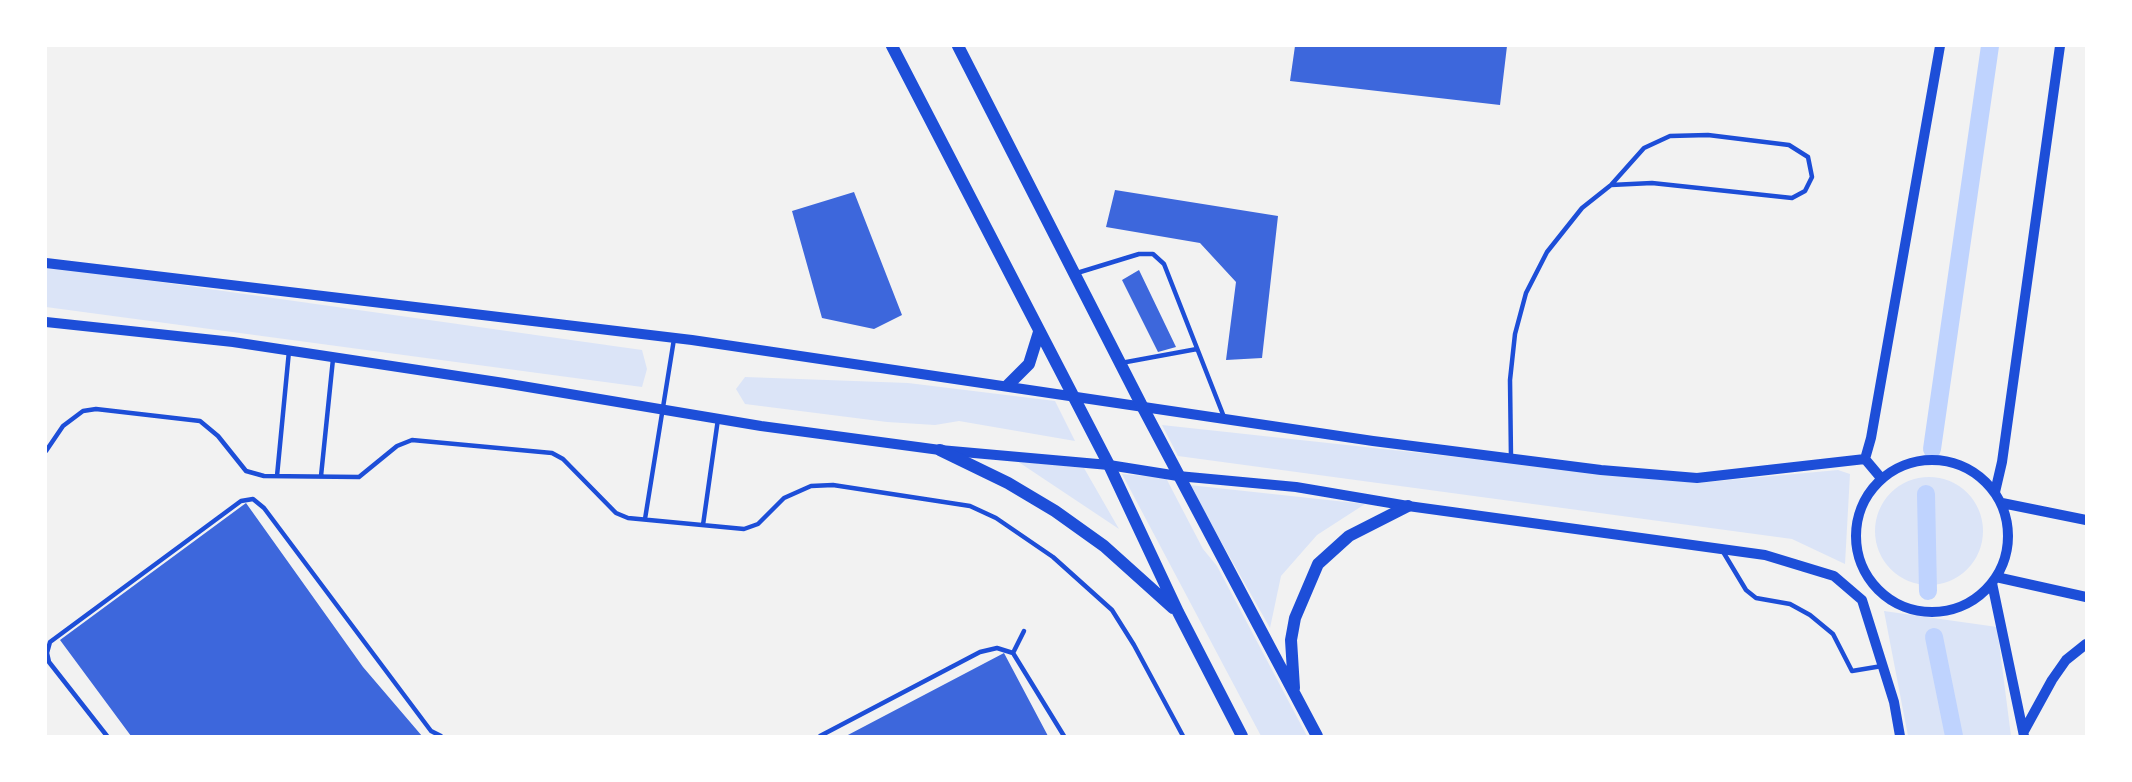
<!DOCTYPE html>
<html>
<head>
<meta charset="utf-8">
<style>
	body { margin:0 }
	#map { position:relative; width:2132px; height:782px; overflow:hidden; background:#f2f2f2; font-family:Jost,sans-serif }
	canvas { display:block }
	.frame { position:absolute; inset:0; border:47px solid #fff; pointer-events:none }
</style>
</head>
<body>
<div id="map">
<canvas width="2132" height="782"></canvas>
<div class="frame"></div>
</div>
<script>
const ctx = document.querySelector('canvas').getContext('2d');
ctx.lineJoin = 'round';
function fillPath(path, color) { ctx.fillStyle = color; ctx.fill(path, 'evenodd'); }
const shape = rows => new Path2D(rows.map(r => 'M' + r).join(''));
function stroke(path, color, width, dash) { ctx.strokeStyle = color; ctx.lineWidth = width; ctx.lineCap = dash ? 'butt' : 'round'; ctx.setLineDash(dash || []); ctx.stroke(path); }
fillPath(shape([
	[46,266,642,350,647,369,642,387,46,307],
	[745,377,908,383,1055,401,1075,441,959,421,935,425,887,422,745,404,736,389],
	[1162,425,1697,483,1838,470,1850,474,1845,564,1792,539,1178,456],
	[1017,461,1084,468,1119,529],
	[1122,474,1166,478,1203,549,1217,566,1307,736,1261,736],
	'1875 531a54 54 0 1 1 108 0a54 54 0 1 1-108 0Z',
	[1189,485,1365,504,1317,535,1281,576,1270,628],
	[1884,611,1997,627,2011,736,1908,736]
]), '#dbe4f7');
stroke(shape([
	[1932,449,1990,46],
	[1926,494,1928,591],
	[1934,637,1954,736]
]), '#bfd3fe', 18);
fillPath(shape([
	[1295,46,1507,46,1500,105,1290,81],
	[1115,190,1278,216,1262,358,1226,360,1236,282,1200,243,1106,227],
	[854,192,902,315,874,329,822,318,792,211],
	[1139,270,1176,347,1158,352,1122,280],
	[246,503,363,667,422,736,131,736,60,640],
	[1004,653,1048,736,846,736]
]), '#3d67dc');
stroke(shape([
	[1077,273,1139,254,1153,254,1164,264,1224,417],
	[1121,363,1197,349],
	[46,451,63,426,83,411,96,409,200,421,218,436,246,471,264,476,359,477,397,446,412,440,552,453,563,459,616,513,628,518,744,529,758,524,784,498,811,486,833,485,970,506,996,518,1053,557,1112,610,1134,645,1183,736],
	[1511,458,1510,380,1515,334,1526,293,1547,252,1582,208,1611,185,1644,148,1670,136,1708,135,1789,145,1808,157,1812,177,1805,191,1792,198,1652,183,1611,185],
	[277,476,289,351],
	[321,476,333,359],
	[645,519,674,339],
	[703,525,718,419],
	[1722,550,1746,590,1756,598,1790,604,1810,615,1833,634,1852,671,1882,666],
	[1013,653,1024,631],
	[107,736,49,662,47,653,50,642,241,501,253,499,264,508,431,731,441,736],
	[820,736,980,652,997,648,1013,653,1064,736]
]), '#1d4ed8', 4.5);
stroke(shape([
	[46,263,692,340,1373,441,1601,470,1697,478,1865,459],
	[46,322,233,342,504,383,761,426,940,450,1109,465,1178,476,1296,487,1408,506,1765,555,1834,576,1862,600],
	[1865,459,1871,438,1940,46],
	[1865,459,1881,478],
	'1856 536a76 76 0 1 1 152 0a76 76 0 1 1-152 0Z',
	[1995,492,2002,462,2060,46],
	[2002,503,2086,520],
	[1996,577,2086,597],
	[1992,583,2024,736],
	[1862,600,1894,702,1900,736],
	[2024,731,2052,680,2066,660,2086,644]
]), '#1d4ed8', 10);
stroke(shape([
	[892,46,1109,465,1178,612,1242,736],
	[958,46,1141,404,1317,736],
	[1008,385,1029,364,1039,332],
	[940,450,1008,483,1055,511,1104,546,1173,608],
	[1294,688,1291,640,1295,618,1318,564,1349,536,1408,506]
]), '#1d4ed8', 12);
</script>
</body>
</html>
